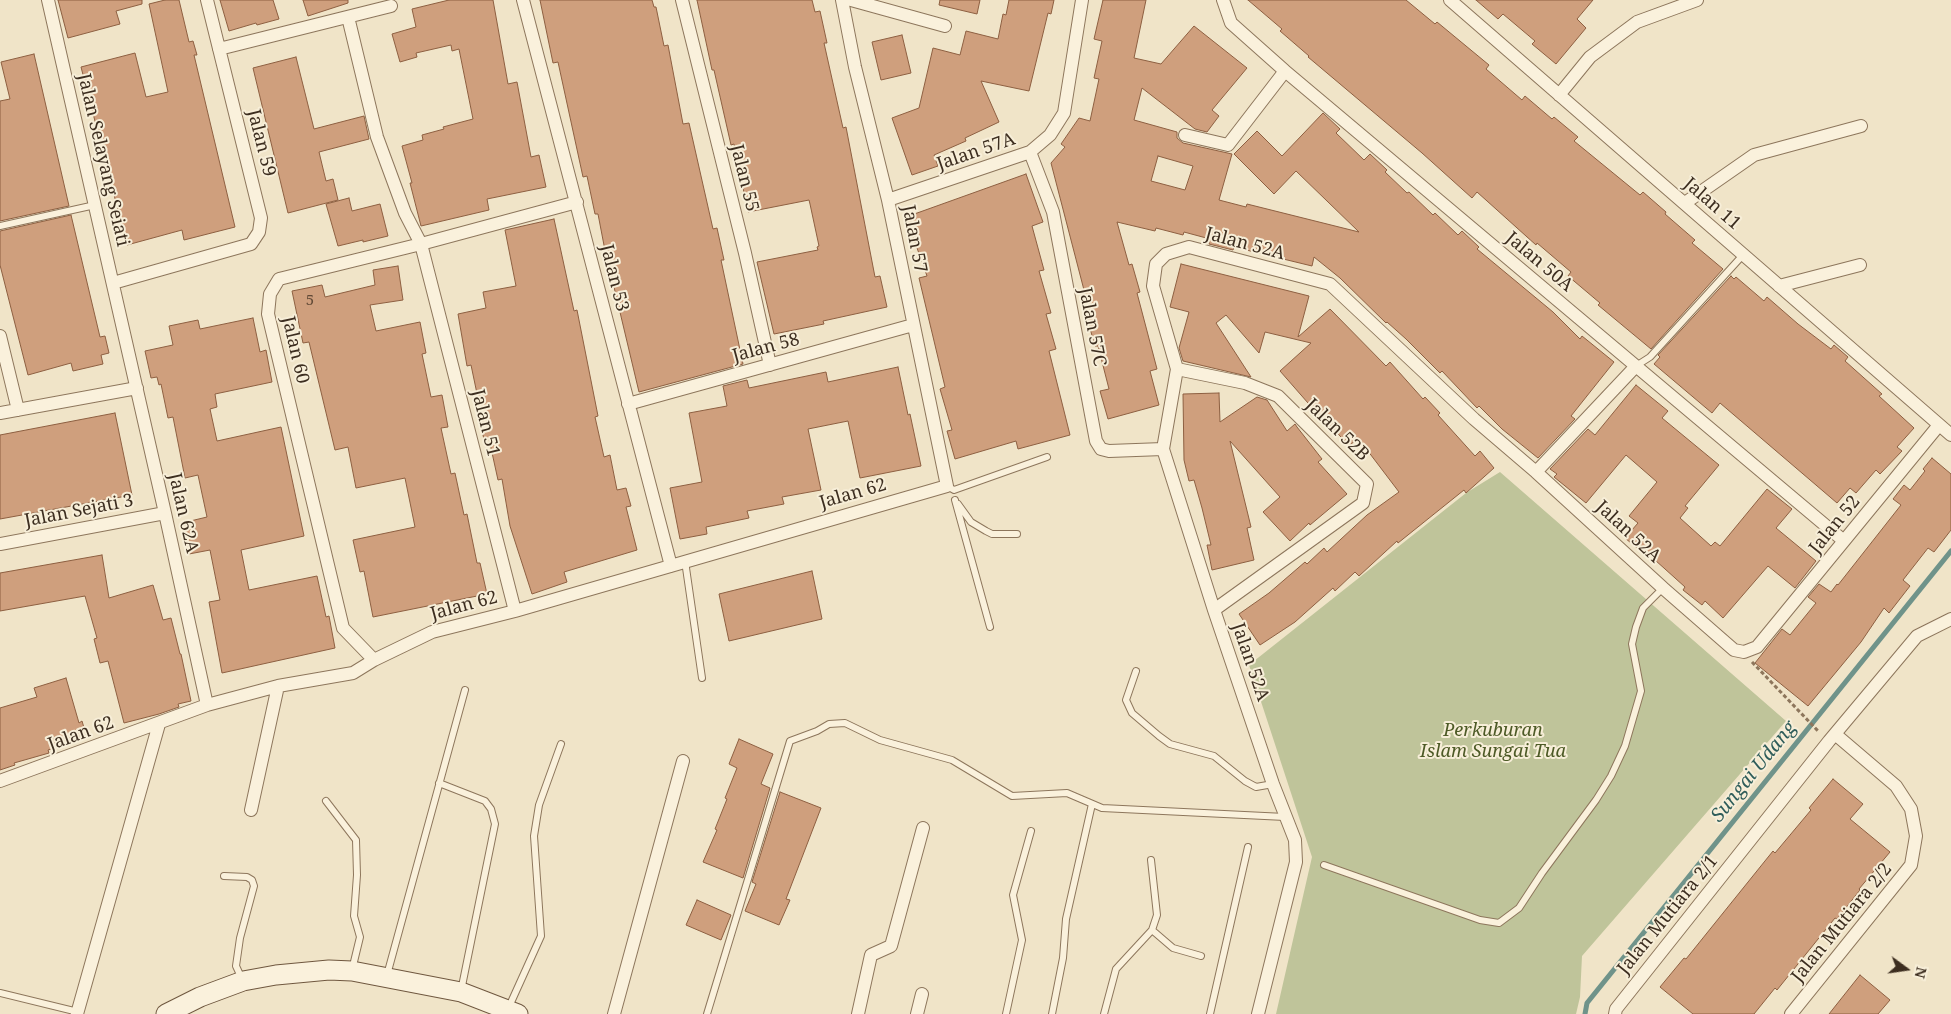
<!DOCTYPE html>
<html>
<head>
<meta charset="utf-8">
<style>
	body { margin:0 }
	#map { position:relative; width:1951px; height:1014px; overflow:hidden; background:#f0e4c8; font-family:"Noto Serif",serif }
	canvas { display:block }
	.north { position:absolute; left:1881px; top:944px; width:50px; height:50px; -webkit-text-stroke:4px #f7eed8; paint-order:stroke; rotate:104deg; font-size:14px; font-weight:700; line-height:20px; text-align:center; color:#3d2e20 }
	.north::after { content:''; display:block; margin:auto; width:18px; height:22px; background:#3d2e20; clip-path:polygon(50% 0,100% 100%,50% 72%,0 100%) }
</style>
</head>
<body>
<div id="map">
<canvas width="1951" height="1014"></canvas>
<div class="north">N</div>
</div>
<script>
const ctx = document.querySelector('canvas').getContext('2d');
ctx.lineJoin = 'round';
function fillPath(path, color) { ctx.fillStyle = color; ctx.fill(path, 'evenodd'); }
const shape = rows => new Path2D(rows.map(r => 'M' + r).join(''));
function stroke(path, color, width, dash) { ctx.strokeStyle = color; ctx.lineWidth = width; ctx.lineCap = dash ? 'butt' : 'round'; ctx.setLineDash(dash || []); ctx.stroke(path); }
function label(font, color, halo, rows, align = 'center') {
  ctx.font = font + ' "Noto Serif",serif'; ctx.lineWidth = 4; ctx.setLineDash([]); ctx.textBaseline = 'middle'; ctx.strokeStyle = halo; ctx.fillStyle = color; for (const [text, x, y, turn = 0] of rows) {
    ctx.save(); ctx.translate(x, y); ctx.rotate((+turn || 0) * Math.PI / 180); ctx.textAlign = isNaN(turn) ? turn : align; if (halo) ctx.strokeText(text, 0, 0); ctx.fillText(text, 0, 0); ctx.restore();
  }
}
fillPath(shape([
	[1500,472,1786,721,1582,956,1580,997,1576,1014,1276,1014,1312,857,1249,665,1466,493]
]), '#bfc49a');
stroke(shape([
	[1585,1014,1587,1003,1951,551]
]), '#6f938a', 5);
const building = shape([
	[58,0,142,0,142,4,116,11,120,24,68,38,58,0],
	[165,0,179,0,189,42,193,41,197,55,194,55,235,227,184,240,182,230,127,245,81,67,135,53,146,97,168,92,149,4,165,0],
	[220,0,273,0,279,19,257,25,256,23,229,31,220,0],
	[303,0,348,0,348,3,308,16,303,0],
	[449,0,493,0,508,84,517,82,531,157,539,155,546,187,487,199,489,210,421,226,410,183,412,183,402,146,423,140,422,135,444,129,443,127,473,119,459,49,452,51,451,45,416,53,417,57,400,62,392,34,416,27,412,9,449,0],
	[540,0,652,0,654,7,656,7,664,46,668,45,683,124,689,123,713,229,717,228,724,260,721,260,743,364,639,392,614,287,612,287,598,214,595,214,587,176,583,177,558,62,553,63,540,0],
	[697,0,812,0,815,12,820,11,827,43,824,43,843,128,846,127,875,277,880,276,887,307,823,321,824,324,774,334,757,262,818,250,817,247,819,246,810,204,809,200,748,212,734,144,731,145,714,70,712,70,697,0],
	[940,0,980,0,977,14,939,5,940,0],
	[1009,0,1054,0,1051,14,1048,13,1029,91,981,81,999,122,965,138,966,141,934,155,938,166,912,175,892,118,919,108,933,48,960,55,966,31,998,39,1003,14,1006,15,1009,0],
	[1103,0,1146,0,1134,58,1161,64,1194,26,1247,68,1212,110,1219,116,1207,132,1195,129,1142,88,1134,120,1177,132,1177,138,1183,143,1232,154,1219,200,1246,207,1247,204,1359,232,1296,171,1274,194,1234,154,1257,131,1282,156,1323,113,1340,129,1336,133,1364,160,1370,154,1387,170,1385,172,1407,193,1409,192,1433,215,1435,213,1458,235,1462,231,1479,247,1477,249,1553,312,1580,339,1582,336,1614,362,1571,416,1575,419,1538,458,1502,429,1479,406,1477,408,1442,371,1440,373,1406,339,1387,322,1386,323,1340,278,1314,257,1312,266,1234,247,1233,250,1209,244,1210,239,1184,232,1183,235,1156,228,1155,231,1117,222,1129,265,1132,264,1140,292,1137,293,1157,369,1150,371,1159,405,1108,419,1100,391,1109,389,1098,346,1095,346,1087,318,1091,317,1051,163,1065,147,1061,144,1079,118,1090,121,1099,79,1094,78,1102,41,1094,39,1103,0],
	[1158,156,1193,166,1185,190,1151,181,1158,156],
	[1248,0,1406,0,1435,24,1437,22,1489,65,1486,69,1522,100,1525,96,1552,119,1554,117,1578,137,1574,141,1640,195,1643,192,1666,212,1665,214,1695,240,1692,243,1723,269,1651,349,1598,305,1600,303,1568,276,1571,272,1537,243,1536,245,1477,192,1472,198,1422,153,1308,57,1309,56,1280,31,1282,29,1248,0],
	[1476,0,1593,0,1577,19,1586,28,1556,64,1532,44,1535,41,1503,14,1498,19,1476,0],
	[902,35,911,73,881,80,872,42,902,35],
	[34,54,69,206,0,221,0,101,10,99,1,62,34,54],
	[296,57,314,129,364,116,369,139,319,152,326,181,333,179,338,200,288,213,253,68,296,57],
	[1026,174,1043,222,1032,226,1044,270,1039,271,1051,313,1046,314,1056,349,1049,351,1070,435,1018,449,1016,441,955,459,947,431,952,430,940,389,945,387,919,278,927,276,906,217,1026,174],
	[349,198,352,211,380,204,388,236,363,242,363,240,338,246,326,204,349,198],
	[71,215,100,337,105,336,109,353,101,355,103,364,73,371,71,363,28,375,0,265,0,231,71,215],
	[554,219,574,311,577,310,598,416,595,417,604,457,610,455,617,490,626,488,631,506,626,507,637,550,564,572,567,582,532,594,510,526,502,479,498,480,489,439,484,440,478,409,480,408,471,365,467,366,458,314,486,308,483,292,516,286,505,230,554,219],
	[1181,264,1309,296,1298,337,1330,309,1386,366,1390,362,1423,399,1425,397,1440,413,1438,415,1475,456,1480,451,1494,468,1466,493,1464,490,1398,543,1397,541,1359,576,1355,572,1335,591,1333,588,1295,622,1260,645,1239,614,1269,593,1305,562,1307,564,1324,548,1327,552,1367,515,1399,492,1358,438,1349,446,1331,426,1329,427,1280,371,1311,343,1265,332,1259,353,1226,315,1216,323,1251,377,1183,361,1179,348,1189,312,1170,307,1181,264],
	[398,266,403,300,370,305,376,331,420,322,426,353,422,354,431,397,442,395,448,427,441,428,451,474,455,473,464,515,467,514,477,563,480,563,487,594,373,617,364,571,360,572,353,540,415,527,405,478,356,488,348,447,335,450,309,342,303,343,292,291,322,285,325,297,375,285,373,270,398,266],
	[1731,276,1734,279,1736,277,1764,301,1767,297,1798,324,1831,349,1834,345,1848,357,1845,361,1882,394,1879,396,1914,428,1897,447,1902,451,1880,474,1876,470,1856,493,1850,488,1837,503,1720,403,1712,413,1654,364,1660,357,1658,355,1731,276],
	[253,318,260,352,266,350,272,382,215,394,217,407,210,409,217,441,281,427,304,536,241,550,249,590,317,576,326,617,329,616,335,648,222,673,209,602,220,600,210,550,189,554,182,523,207,517,198,475,185,478,173,417,168,418,161,384,159,385,157,377,151,378,145,351,173,345,169,326,198,320,200,329,253,318],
	[898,367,908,415,910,414,921,466,860,478,848,421,808,429,821,490,782,497,784,504,747,511,749,518,706,527,707,534,680,539,670,488,702,482,689,413,727,406,723,386,747,380,749,388,826,372,828,382,898,367],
	[1636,385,1668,411,1662,418,1719,465,1685,506,1688,508,1680,518,1711,546,1715,542,1720,546,1767,489,1792,509,1776,528,1816,561,1795,588,1768,566,1723,618,1705,601,1702,605,1683,590,1685,587,1645,551,1643,553,1625,538,1638,523,1629,516,1657,482,1626,455,1586,503,1554,477,1557,474,1550,469,1588,429,1595,435,1636,385],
	[1219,393,1220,422,1257,397,1267,400,1287,431,1295,424,1297,427,1322,459,1318,462,1347,494,1310,525,1309,523,1290,541,1263,512,1280,497,1230,441,1251,527,1247,528,1254,560,1212,570,1207,545,1211,545,1202,508,1194,480,1189,481,1184,460,1183,394,1219,393],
	[115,413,132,495,0,519,0,435,115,413],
	[1932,458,1951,474,1951,530,1934,552,1928,548,1903,580,1910,586,1889,613,1884,608,1861,642,1808,706,1755,663,1782,629,1790,635,1816,603,1808,597,1819,584,1831,592,1837,584,1838,585,1901,505,1893,499,1904,485,1910,490,1925,471,1923,469,1932,458],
	[102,555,109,598,153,585,163,620,171,618,180,654,181,654,191,701,178,704,179,707,159,714,124,723,108,661,100,663,94,639,97,638,85,596,0,611,0,573,102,555],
	[812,571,822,619,729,641,719,594,812,571],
	[66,678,79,723,82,721,87,738,48,750,49,753,14,763,15,765,0,770,0,708,37,697,34,688,66,678],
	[739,739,773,754,761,784,770,788,743,878,703,862,717,830,715,829,727,799,725,798,737,768,729,764,739,739],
	[1833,779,1863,804,1850,819,1890,852,1859,889,1860,890,1837,919,1835,918,1777,990,1775,988,1754,1014,1693,1014,1660,987,1684,958,1686,959,1773,851,1775,853,1811,810,1809,808,1833,779],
	[780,792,821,808,786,899,790,900,779,925,745,911,756,884,752,882,780,792],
	[697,900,731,915,721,940,686,925,697,900],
	[1860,975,1890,1000,1878,1014,1829,1014,1860,975]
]);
fillPath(building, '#cf9f7d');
stroke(building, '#8d5f41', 1);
const service = shape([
	[0,226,95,205],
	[1636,366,1650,357,1743,255],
	[947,486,954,490,1047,457],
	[955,500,990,627],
	[958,504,971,522,986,531,992,534,1017,534],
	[685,561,702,678],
	[1136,671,1126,700,1132,713,1159,736,1170,744,1214,756,1245,781,1256,787,1273,784],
	[439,783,485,801,491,809,495,824,461,991],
	[326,801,356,840,357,875,354,916,360,937,352,970],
	[1324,865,1480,920,1499,923,1519,908,1542,873,1596,800,1611,776,1625,746,1641,691,1632,644,1636,627,1643,608,1663,588],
	[224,876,247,877,252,880,254,886,240,938,236,966,242,979],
	[1152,930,1173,948,1201,956],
	[387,975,465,690],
	[0,993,78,1012],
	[508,1009,541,936,534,836,539,805,561,744],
	[707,1014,790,741,817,731,829,724,845,723,880,740,952,760,1012,796,1067,793,1102,808,1285,817],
	[1006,1014,1022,940,1013,895,1031,831],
	[1052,1014,1063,958,1066,919,1092,804],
	[1104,1014,1116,969,1152,930,1157,915,1151,860],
	[1210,1014,1248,847]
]);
const minor = shape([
	[48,0,165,513,207,705],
	[523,0,671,566],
	[682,0,745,253,770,365],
	[851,0,945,26],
	[1223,0,1231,23,1285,71,1844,541],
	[1450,0,1951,435],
	[348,17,377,137,405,213,421,244,515,611],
	[219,49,391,6],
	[1559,95,1590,57,1637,22,1697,0],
	[1185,135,1228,145,1285,71],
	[1030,152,1053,212,1096,441,1101,449,1109,451,1163,449],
	[888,200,1030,152,1050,135,1064,113,1082,0],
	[1685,203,1754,155,1861,126],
	[113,283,251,244,259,232,261,218,207,0],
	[1779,286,1860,265],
	[0,336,18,410],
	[1177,369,1245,383,1278,396,1367,484,1363,503,1214,610],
	[628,404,913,325],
	[0,413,137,388],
	[1536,472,1636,366],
	[0,544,165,513],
	[374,660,343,628,268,314,270,294,279,279,421,244,577,202],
	[0,781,207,705,278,686,353,673,374,660,432,632,515,611,947,486,888,200,855,67,842,0],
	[251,810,278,686],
	[77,1014,159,724],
	[614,1014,683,761],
	[858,1014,871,955,891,946,923,828],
	[917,1014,922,994],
	[1258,1014,1296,862,1295,840,1273,784,1214,610,1163,449,1177,369,1153,286,1156,264,1166,254,1189,247,1330,284,1474,419,1536,472,1663,588,1734,650,1744,652,1757,647,1939,425],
	[1615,1014,1616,1009,1829,741,1917,636,1951,619],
	[1791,1014,1911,865,1916,836,1911,809,1896,786,1835,734]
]);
const secondary = shape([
	[166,1014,200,997,243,981,276,975,329,970,352,971,461,992,518,1014]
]);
stroke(service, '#8d765c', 8);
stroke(minor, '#8d765c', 14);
stroke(secondary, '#6f573f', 21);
stroke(shape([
	[1752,662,1819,732]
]), '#8d765c', 3, [4, 2.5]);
stroke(service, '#faf1dc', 6);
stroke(minor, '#faf1dc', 12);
stroke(secondary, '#faf1dc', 19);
label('15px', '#624a37', null, [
	["5",310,301]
]);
label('18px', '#3d2e20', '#f7eed8', [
	["Jalan 59",261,143,76],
	["Jalan 57A",976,152,-19],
	["Jalan Selayang Seiati",103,160,77],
	["Jalan 55",744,178,76],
	["Jalan 11",1712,204,41],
	["Jalan 57",914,239,79],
	["Jalan 52A",1245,244,15],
	["Jalan 50A",1539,262,40],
	["Jalan 53",614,278,76],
	["Jalan 57C",1092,327,79],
	["Jalan 58",766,348,-15],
	["Jalan 60",295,350,77],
	["Jalan 51",485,423,76],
	["Jalan 52B",1337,430,44],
	["Jalan 62",853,494,-16],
	["Jalan Sejati 3",79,511,-11],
	["Jalan 62A",183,513,77],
	["Jalan 52",1835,525,-51],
	["Jalan 52A",1628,532,43],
	["Jalan 62",464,606,-15],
	["Jalan 52A",1250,662,71],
	["Jalan 62",81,734,-20],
	["Jalan Mutiara 2/1",1668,915,-51],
	["Jalan Mutiara 2/2",1842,923,-51]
]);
label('italic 18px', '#4d5a26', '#f7eed8', [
	["Perkuburan",1493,731],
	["Islam Sungai Tua",1493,752]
]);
label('italic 19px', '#2f5d5a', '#f7eed8', [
	["Sungai Udang",1754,772,-51]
]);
</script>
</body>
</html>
